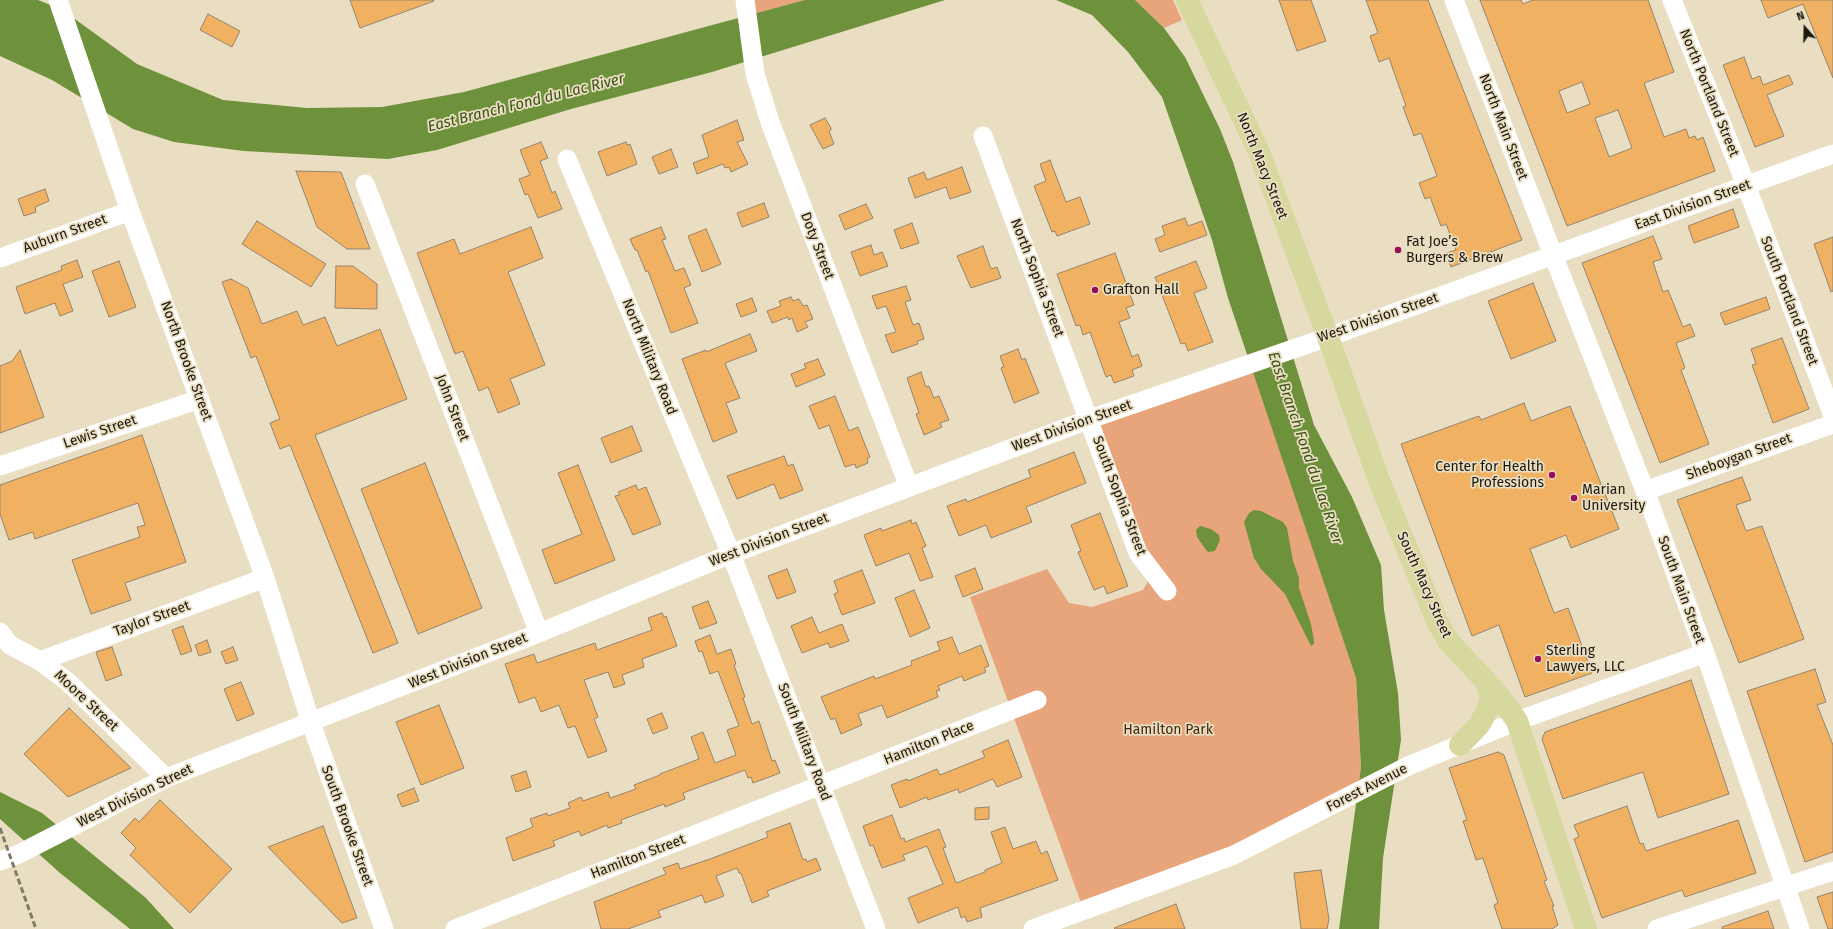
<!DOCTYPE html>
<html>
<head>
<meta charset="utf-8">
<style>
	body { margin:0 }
	#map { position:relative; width:1833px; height:929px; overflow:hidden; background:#e9dec2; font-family:"Fira Sans",sans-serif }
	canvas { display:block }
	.north { position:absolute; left:1785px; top:8px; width:40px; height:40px; -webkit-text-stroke:3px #e9dec2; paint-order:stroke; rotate:340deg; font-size:11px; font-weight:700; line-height:16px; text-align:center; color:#1c180e }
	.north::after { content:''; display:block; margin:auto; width:14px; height:18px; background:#1c180e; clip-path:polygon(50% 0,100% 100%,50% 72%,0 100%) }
</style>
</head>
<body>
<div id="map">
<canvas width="1833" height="929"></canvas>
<div class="north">N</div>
</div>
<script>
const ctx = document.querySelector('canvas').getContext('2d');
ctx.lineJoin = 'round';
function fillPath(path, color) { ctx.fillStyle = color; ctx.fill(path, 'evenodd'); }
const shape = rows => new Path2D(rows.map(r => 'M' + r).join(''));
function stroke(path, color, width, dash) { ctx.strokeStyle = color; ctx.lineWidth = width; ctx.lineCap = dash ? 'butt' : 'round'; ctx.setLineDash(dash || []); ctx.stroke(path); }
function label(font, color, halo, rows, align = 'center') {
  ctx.font = font + ' "Fira Sans",sans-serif'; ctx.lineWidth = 3.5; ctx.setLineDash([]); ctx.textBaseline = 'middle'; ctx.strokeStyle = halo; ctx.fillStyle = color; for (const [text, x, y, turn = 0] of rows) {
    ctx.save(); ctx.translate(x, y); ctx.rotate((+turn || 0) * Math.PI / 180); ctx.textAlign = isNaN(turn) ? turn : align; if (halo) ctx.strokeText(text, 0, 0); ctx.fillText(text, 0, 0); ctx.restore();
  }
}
fillPath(shape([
	[747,0,805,0,747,16],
	[1135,0,1173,0,1182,20,1164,28],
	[1251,363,1356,678,1361,767,1357,792,1084,911,970,597,1047,569,1069,603,1092,607,1143,590,1153,573,1090,419]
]), '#e8a57c');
fillPath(shape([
	[0,0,38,0,61,9,137,64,223,100,307,108,382,107,464,92,805,0,945,0,712,72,571,109,437,150,388,159,244,151,174,142,133,129,52,80,0,56],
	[1056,0,1135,0,1164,28,1185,57,1220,129,1233,162,1314,425,1352,497,1381,565,1384,610,1398,693,1401,740,1383,858,1379,929,1339,929,1361,767,1356,678,1228,298,1212,240,1162,97,1128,52,1092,15],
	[1254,510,1261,511,1283,522,1287,528,1293,561,1299,578,1299,588,1311,624,1314,641,1314,644,1311,646,1285,594,1261,569,1254,558,1244,522,1249,513],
	[1200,526,1211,529,1219,535,1220,540,1215,551,1208,552,1206,550,1197,537,1196,530],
	[0,792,42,813,146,898,174,929,130,929,60,873,0,819]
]), '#6e913b');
const building = shape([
	[350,0,434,0,434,1,360,28,350,0],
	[1279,0,1311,0,1326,41,1297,51,1279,0],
	[1366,0,1428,0,1522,240,1451,267,1446,253,1456,250,1446,224,1441,226,1430,197,1425,199,1419,183,1437,176,1421,133,1414,136,1403,107,1406,106,1389,58,1379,62,1370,36,1378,33,1366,0],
	[1480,0,1521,0,1523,4,1533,0,1648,0,1674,72,1644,83,1664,137,1686,129,1689,138,1695,136,1697,140,1703,137,1715,171,1567,226,1480,0],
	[1582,82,1590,104,1567,113,1559,91,1582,82],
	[1618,110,1632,148,1609,157,1595,118,1618,110],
	[1761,0,1833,0,1833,78,1803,4,1768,18,1761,0],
	[208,14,240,31,232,47,200,30,208,14],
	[1744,57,1752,79,1760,76,1763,85,1789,75,1793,84,1767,95,1784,136,1755,147,1723,65,1744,57],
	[825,118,831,128,831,130,829,131,834,144,823,149,810,125,825,118],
	[737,120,744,140,737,142,748,164,731,172,729,167,725,168,723,164,697,174,693,163,709,157,702,135,737,120],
	[541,142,548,158,540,161,552,193,555,191,562,209,538,218,528,194,525,195,519,179,530,175,520,150,541,142],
	[626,142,627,145,630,144,637,164,607,176,598,152,626,142],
	[671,149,678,167,659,174,652,157,671,149],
	[1050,160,1066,202,1080,197,1090,224,1057,236,1055,231,1052,232,1034,186,1046,181,1040,164,1050,160],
	[962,167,971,192,950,199,946,187,915,198,908,178,924,172,927,180,962,167],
	[296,171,341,172,370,249,347,249,317,227,296,171],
	[45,189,49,201,35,207,36,212,24,216,18,199,45,189],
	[764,203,769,217,742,227,737,213,764,203],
	[866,204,873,218,845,230,839,215,866,204],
	[1733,209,1739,227,1694,243,1688,226,1733,209],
	[1185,218,1188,226,1202,221,1207,235,1160,252,1155,239,1165,235,1162,226,1185,218],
	[257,221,326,264,311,287,242,244,257,221],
	[912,223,919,243,901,249,894,230,912,223],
	[531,227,543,258,508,272,545,365,510,379,520,404,498,413,488,387,479,391,463,351,455,354,417,253,454,239,460,254,531,227],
	[661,227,666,239,662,240,675,271,684,268,691,285,684,288,698,323,671,333,648,271,646,272,637,250,635,250,630,239,661,227],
	[706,229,721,264,702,272,688,236,706,229],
	[1653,236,1662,259,1653,262,1663,292,1668,290,1683,327,1690,324,1695,336,1676,343,1685,368,1681,370,1709,444,1660,463,1582,263,1653,236],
	[1833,237,1833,291,1831,292,1814,244,1833,237],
	[871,245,874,255,882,252,888,266,860,276,851,252,871,245],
	[983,246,991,269,997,267,1001,278,971,288,957,256,983,246],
	[1115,253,1134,305,1126,308,1130,318,1119,322,1132,357,1138,354,1142,366,1132,370,1134,376,1114,383,1111,375,1106,377,1090,332,1083,335,1080,325,1076,326,1057,274,1115,253],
	[77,260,83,277,63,284,73,311,60,316,55,303,25,314,16,287,62,270,61,266,77,260],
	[119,261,136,307,109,317,92,271,119,261],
	[1196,261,1207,288,1194,293,1213,342,1188,351,1185,343,1181,344,1155,277,1196,261],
	[336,266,353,266,377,284,377,309,335,308,336,266],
	[231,279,248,288,262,324,297,311,303,325,325,317,337,346,380,329,407,399,315,435,398,643,373,653,290,445,280,449,270,423,280,419,256,356,251,358,222,282,231,279],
	[1533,283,1556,341,1511,359,1488,301,1533,283],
	[906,286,911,300,905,302,913,325,919,323,924,339,917,341,918,344,892,353,885,335,896,332,886,306,877,309,872,296,906,286],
	[791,297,793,301,799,299,803,306,807,305,813,319,805,322,808,327,797,332,792,318,789,320,788,317,772,323,767,311,781,306,779,301,791,297],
	[1766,297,1770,309,1725,325,1720,313,1766,297],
	[752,298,757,311,741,317,736,304,752,298],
	[750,334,757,351,725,363,740,398,726,403,737,432,713,442,682,359,706,350,706,352,750,334],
	[1782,338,1809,409,1773,423,1752,365,1756,364,1751,349,1782,338],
	[1018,349,1022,360,1025,358,1039,393,1014,403,1001,368,1004,367,1000,356,1018,349],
	[20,350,44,417,0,433,0,366,12,361,20,350],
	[818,359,825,375,796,387,791,374,806,368,804,364,818,359],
	[921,372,926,387,929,386,934,398,939,396,949,420,940,423,942,427,924,435,916,414,919,413,907,378,921,372],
	[835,396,849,431,858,427,870,457,867,459,868,463,856,468,855,464,845,467,829,425,819,429,809,406,835,396],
	[1524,403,1531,421,1570,406,1619,529,1571,548,1566,535,1530,549,1554,613,1568,608,1592,673,1525,697,1499,625,1472,636,1401,444,1479,416,1481,420,1524,403],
	[632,426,642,451,611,463,601,438,632,426],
	[142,435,186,562,125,583,131,600,91,614,72,560,140,537,137,527,145,525,138,503,35,539,33,532,9,540,0,514,0,485,142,435],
	[1074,452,1086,483,1026,507,1032,522,991,538,986,525,959,536,947,506,966,499,967,502,1031,477,1028,470,1074,452],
	[784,456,788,466,793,464,803,490,780,499,774,484,737,499,727,476,784,456],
	[425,463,482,608,418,634,361,489,425,463],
	[578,465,615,560,555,584,542,550,582,534,558,473,578,465],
	[1742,477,1751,500,1736,505,1746,531,1762,526,1804,639,1739,663,1677,500,1742,477],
	[636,485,638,490,646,487,661,524,633,535,615,496,620,495,618,492,636,485],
	[1100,513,1128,586,1107,594,1104,586,1094,590,1078,552,1081,551,1071,525,1100,513],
	[911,520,912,524,916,522,926,546,922,548,933,577,920,581,909,553,876,566,864,535,881,528,882,531,911,520],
	[975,568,983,589,963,597,955,576,975,568],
	[787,569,796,592,777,599,768,576,787,569],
	[862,570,875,603,842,615,834,594,838,592,834,581,862,570],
	[914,590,930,628,910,637,895,598,914,590],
	[708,601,717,623,700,629,692,607,708,601],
	[662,613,664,617,666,616,677,646,642,659,644,667,622,675,625,684,614,688,608,672,584,680,598,717,594,719,607,751,588,758,575,726,568,728,559,705,541,712,535,697,519,703,505,664,534,654,537,663,595,643,597,650,652,630,648,618,662,613],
	[812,617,819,633,842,624,849,641,830,648,828,643,802,653,791,626,812,617],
	[183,626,192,651,181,655,172,630,183,626],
	[710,635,717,654,731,649,736,664,734,665,745,697,743,698,752,724,759,721,772,761,775,760,780,773,753,783,751,777,748,778,745,770,683,793,685,799,665,807,664,804,621,820,622,823,608,828,607,825,581,836,579,831,553,841,555,846,513,861,506,838,533,827,530,819,547,813,548,816,570,808,568,803,581,797,583,801,608,792,610,798,636,789,634,785,660,775,660,774,699,759,691,737,703,732,715,763,736,755,727,730,739,726,718,671,710,674,702,651,699,652,695,641,710,635],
	[952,637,959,654,981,645,989,666,984,668,986,672,964,681,962,676,938,686,940,690,936,691,938,697,887,718,882,705,858,714,862,725,841,734,835,718,831,720,821,697,874,676,875,679,912,665,911,661,940,650,937,642,952,637],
	[207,640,211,652,199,656,195,645,207,640],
	[112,647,122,675,106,681,96,652,112,647],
	[233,647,238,660,226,664,221,652,233,647],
	[1815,669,1826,702,1817,705,1833,745,1833,852,1805,862,1747,691,1815,669],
	[1691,680,1729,794,1658,818,1643,772,1563,799,1542,739,1545,732,1691,680],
	[241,682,254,714,237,721,224,689,241,682],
	[439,705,464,768,421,785,396,722,439,705],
	[69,708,131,768,68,797,24,754,69,708],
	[662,713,668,728,653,734,647,719,662,713],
	[1008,740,1022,777,997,787,993,779,959,793,958,789,928,800,927,797,900,808,891,785,907,779,908,781,937,769,940,775,985,757,982,751,1008,740],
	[1498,752,1504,755,1547,880,1544,881,1554,906,1552,906,1558,925,1552,929,1502,929,1494,905,1498,903,1483,858,1476,860,1463,821,1467,820,1449,768,1498,752],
	[526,771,531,787,516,792,511,776,526,771],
	[414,788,419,801,402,807,397,795,414,788],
	[160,800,232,869,190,913,130,855,136,848,121,833,135,818,139,822,160,800],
	[1627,806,1640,844,1643,843,1646,851,1738,820,1756,873,1685,897,1682,890,1602,918,1574,839,1579,837,1574,825,1627,806],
	[989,807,989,819,975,820,975,808,989,807],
	[892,815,901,839,904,838,905,842,939,829,946,847,943,848,956,883,985,872,985,870,1002,863,991,832,1005,827,1013,849,1036,841,1041,854,1047,851,1058,880,980,908,982,917,967,922,965,916,961,918,958,907,918,923,908,898,943,884,927,846,903,855,905,860,882,868,873,845,870,846,863,826,892,815],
	[790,823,803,860,806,859,807,862,816,858,821,870,767,891,769,896,752,903,741,873,739,873,737,868,716,876,724,896,705,903,702,895,658,911,661,917,628,929,601,929,594,902,666,874,663,868,678,863,680,869,710,859,768,837,766,832,790,823],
	[323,826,357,918,342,923,268,847,323,826],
	[1321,870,1329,919,1327,929,1301,929,1294,873,1321,870],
	[1833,892,1833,929,1828,929,1817,897,1833,892],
	[1176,904,1185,929,1115,929,1114,928,1176,904],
	[1768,911,1774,929,1722,929,1722,927,1768,911]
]);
fillPath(building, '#f0b262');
stroke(building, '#96836d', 1);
stroke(shape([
	[58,0,130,211,265,578,311,723,384,929],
	[745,0,755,74,770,122,909,487],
	[1454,0,1645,491,1705,653,1800,929],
	[1672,0,1746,185,1833,416],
	[983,136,1138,553,1167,591],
	[567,159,731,554,876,929],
	[365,184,539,633],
	[0,258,130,211],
	[0,466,200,399],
	[1645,491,1833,424],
	[0,632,10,645,40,661,68,682,166,778],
	[40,661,265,578],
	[0,861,19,854,166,778,539,633,731,554,1090,419,1328,337,1833,154],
	[455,929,1037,700],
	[1033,929,1234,855,1408,766,1517,721,1705,653],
	[1657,929,1833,871]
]), '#fff', 19);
stroke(shape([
	[1187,0,1259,152,1328,337,1380,483,1437,621,1448,641,1497,693,1517,721,1586,929],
	[1460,745,1479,725,1488,709,1491,696,1485,680]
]), '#d7d89e', 22);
stroke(shape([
	[0,828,36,929]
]), '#827a67', 3, [6, 3]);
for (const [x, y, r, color] of [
	[1398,250,4,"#9b0b5a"],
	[1095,290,4,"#9b0b5a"],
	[1552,475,4,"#9b0b5a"],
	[1574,498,4,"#9b0b5a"],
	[1538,659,4,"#9b0b5a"]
]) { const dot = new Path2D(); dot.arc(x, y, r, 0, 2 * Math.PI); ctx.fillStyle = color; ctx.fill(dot); stroke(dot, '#e9dec2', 1.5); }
label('14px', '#1c180e', '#e9dec2', [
	["North Portland Street",1709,93,68],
	["North Main Street",1503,127,69],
	["North Macy Street",1262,166,68],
	["East Division Street",1693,205,-20],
	["Auburn Street",65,234,-20],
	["Doty Street",817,246,69],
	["North Sophia Street",1037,278,69],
	["South Portland Street",1789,301,69],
	["West Division Street",1378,318,-19],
	["North Military Road",649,357,68],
	["North Brooke Street",186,361,70],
	["John Street",452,408,69],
	["West Division Street",1072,426,-20],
	["Lewis Street",100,432,-19],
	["Sheboygan Street",1739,457,-20],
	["South Sophia Street",1119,496,69],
	["West Division Street",769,540,-21],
	["South Macy Street",1424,585,66],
	["South Main Street",1681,590,70],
	["Taylor Street",152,619,-20],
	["West Division Street",468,661,-22],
	["Moore Street",86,701,43],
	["South Military Road",804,742,69],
	["Hamilton Place",929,743,-22],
	["Forest Avenue",1367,788,-27],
	["West Division Street",135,796,-26],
	["South Brooke Street",347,826,70],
	["Hamilton Street",638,857,-21]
]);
label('14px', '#1c180e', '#e9dec2', [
	["Fat Joe’s",1406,242],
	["Burgers & Brew",1406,258],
	["Grafton Hall",1103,290],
	["Center for Health",1544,467,"right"],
	["Professions",1544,483,"right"],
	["Marian",1582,490],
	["University",1582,506],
	["Sterling",1546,651],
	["Lawyers, LLC",1546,667]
], 'left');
label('14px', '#46250e', '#e9dec2', [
	["Hamilton Park",1168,730]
]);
label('italic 15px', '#3b5215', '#e9dec2', [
	["East Branch Fond du Lac River",526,103,-14],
	["East Branch Fond du Lac River",1305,448,71]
]);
</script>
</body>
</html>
